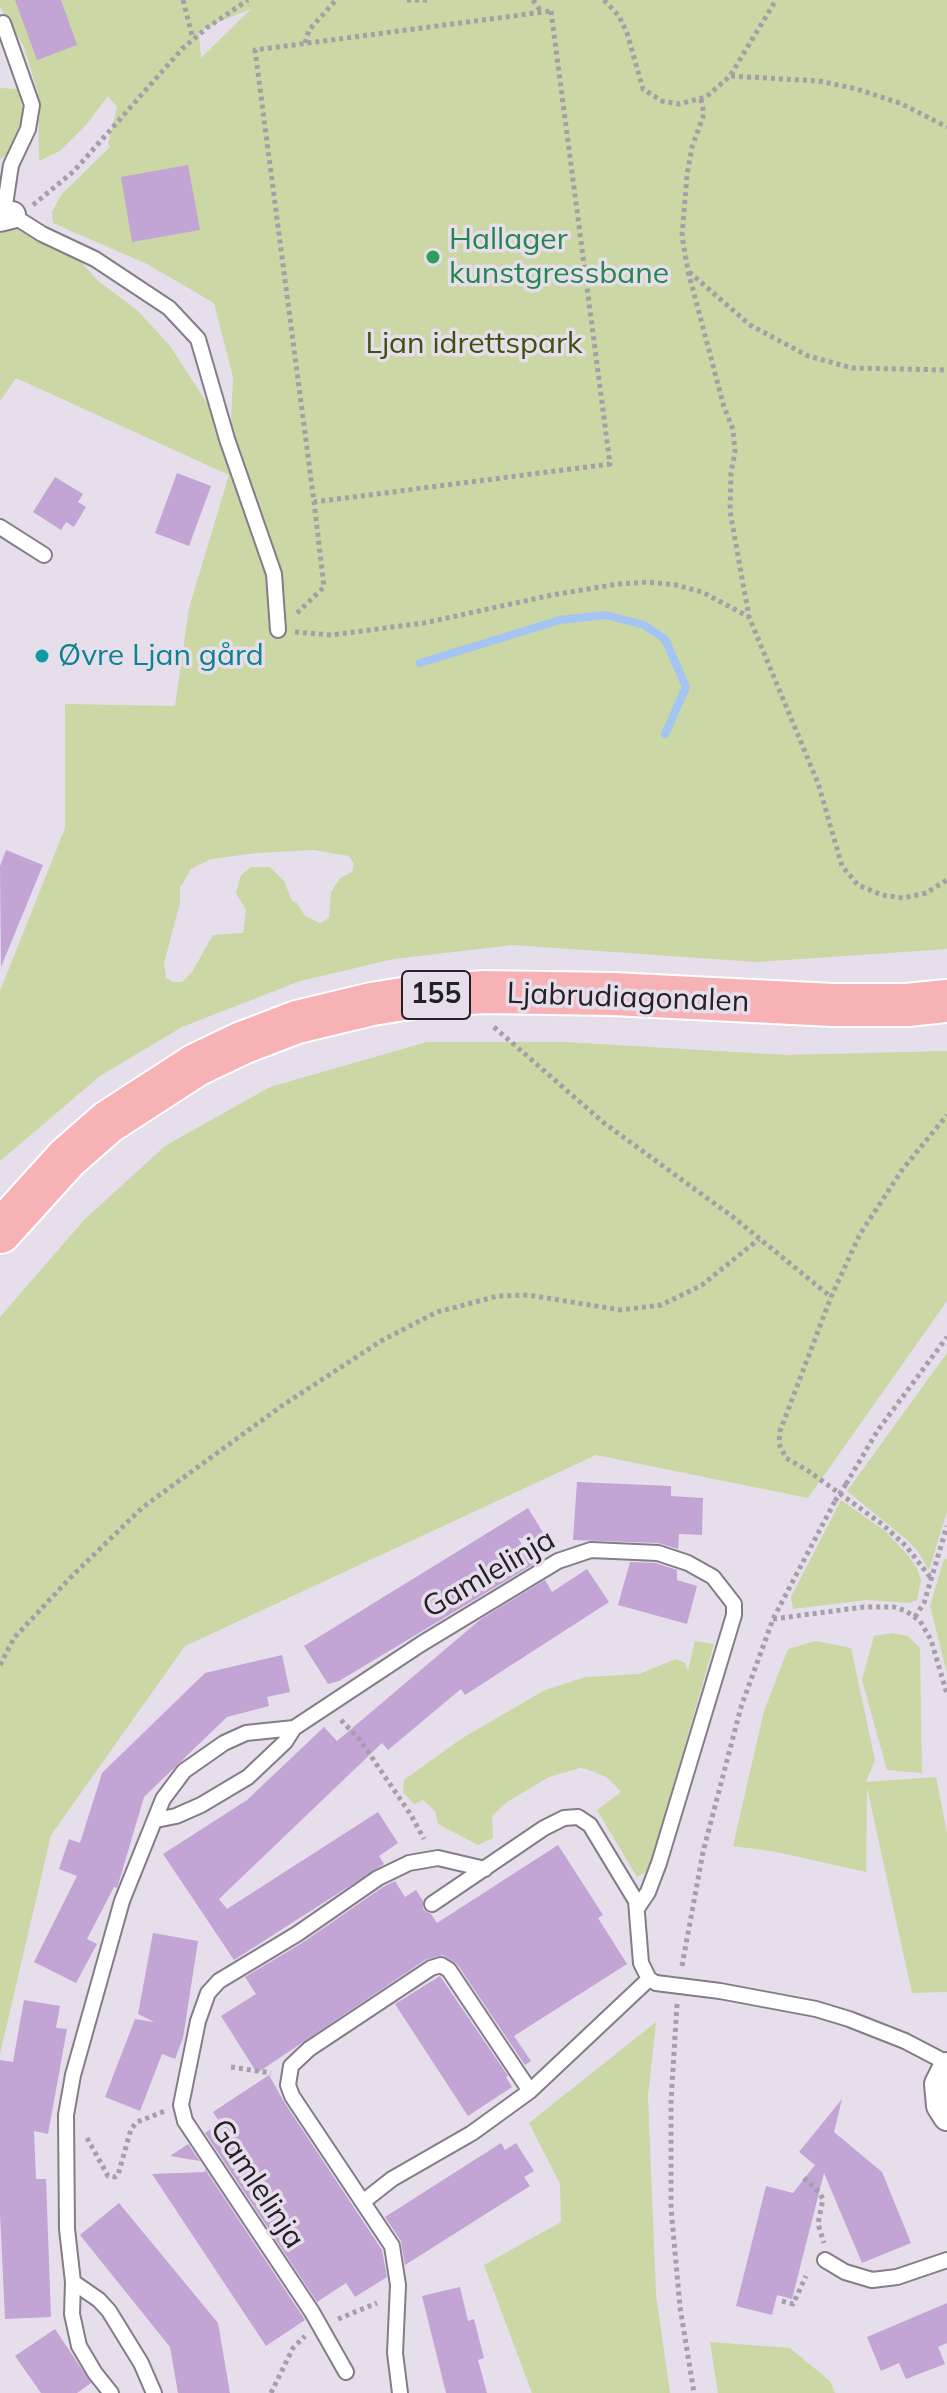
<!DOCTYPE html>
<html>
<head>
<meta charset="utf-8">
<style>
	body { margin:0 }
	canvas { display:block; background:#e6deeb }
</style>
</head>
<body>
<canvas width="947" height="2393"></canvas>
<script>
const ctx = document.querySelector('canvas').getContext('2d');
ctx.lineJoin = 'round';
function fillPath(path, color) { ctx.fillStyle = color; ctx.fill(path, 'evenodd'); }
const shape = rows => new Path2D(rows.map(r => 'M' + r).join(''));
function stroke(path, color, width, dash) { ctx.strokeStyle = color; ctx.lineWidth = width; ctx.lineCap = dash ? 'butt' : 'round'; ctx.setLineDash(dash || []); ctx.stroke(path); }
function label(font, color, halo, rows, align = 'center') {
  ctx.font = font + ' Mulish,sans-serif'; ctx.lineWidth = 7; ctx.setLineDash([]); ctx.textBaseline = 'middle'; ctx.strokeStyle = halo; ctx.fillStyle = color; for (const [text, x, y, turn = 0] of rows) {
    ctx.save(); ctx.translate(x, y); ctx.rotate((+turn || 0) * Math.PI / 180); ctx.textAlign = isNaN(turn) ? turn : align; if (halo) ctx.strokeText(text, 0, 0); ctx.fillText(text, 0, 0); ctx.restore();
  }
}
fillPath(shape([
	[0,0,947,0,947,949,757,962,513,945,394,959,300,981,182,1027,100,1076,0,1161,0,991,65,828,65,704,175,706,189,608,229,475,16,378,0,401,0,234,19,224,38,222,53,229,97,280,138,311,170,346,218,420,229,470,233,377,214,303,147,264,53,223,52,212,61,195,110,147,108,144,117,107,108,96,86,125,60,151,39,161,38,93,24,47,0,7],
	[251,9,250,10,201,58,199,33,216,23],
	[314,850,349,856,354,864,352,872,340,878,331,892,329,918,320,923,305,916,297,903,292,901,284,881,270,867,251,867,241,875,236,893,246,910,243,933,213,935,192,972,182,982,173,982,166,978,164,963,180,903,180,888,191,869,211,859,257,853],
	[0,88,18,89,24,118,9,153,0,159],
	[427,1042,565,1042,786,1055,947,1051,947,1301,808,1498,596,1455,185,1646,51,1835,0,2054,0,1317,84,1220,165,1146,270,1087],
	[947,1353,947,1512,929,1570,917,1550,906,1539,847,1491],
	[841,1500,885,1531,907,1554,917,1568,921,1580,917,1600,909,1603,867,1600,793,1609,791,1597],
	[944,1559,947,1559,947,1673,930,1606],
	[892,1633,908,1636,920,1648,922,1773,887,1770,862,1680,874,1636],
	[695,1641,714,1644,649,1870,637,1877,597,1810,621,1792,608,1778,587,1769,580,1768,549,1777,507,1802,492,1816,493,1838,478,1845,438,1824,435,1811,423,1800,414,1804,403,1792,404,1780,461,1739,545,1690,586,1677,639,1674,676,1659,685,1663,688,1671],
	[816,1641,851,1648,875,1760,866,1782,936,1777,947,1833,947,1992,912,1993,867,1788,866,1872,777,1852,733,1846,764,1711,788,1649],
	[656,2022,648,2096,656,2295,670,2393,532,2393,484,2265,561,2222,560,2184,529,2123],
	[710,2342,790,2348,830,2381,835,2393,718,2393]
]), '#cbd7a4');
stroke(shape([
	[420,663,560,620,605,615,644,625,665,639,686,687,665,734]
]), '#a4c4f4', 8);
fillPath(shape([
	[15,0,61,0,77,45,37,60],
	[188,165,200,230,132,242,121,177],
	[177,473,211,486,189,546,155,533],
	[55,477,83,494,78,502,86,507,74,527,66,522,61,530,33,512],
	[6,850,43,865,1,967,0,866],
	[577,1482,671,1486,671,1496,703,1498,702,1535,679,1534,678,1549,658,1543,573,1540],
	[528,1508,547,1539,518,1538,534,1564,339,1681,328,1684,304,1646],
	[630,1562,656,1563,677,1570,677,1580,697,1586,687,1624,618,1605],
	[587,1569,609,1602,465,1695,461,1689,388,1750,382,1743,219,1899,227,1909,378,1812,398,1843,379,1856,384,1864,234,1960,163,1854,247,1800,324,1727,337,1741,481,1619,545,1580,552,1592],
	[282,1655,290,1692,267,1697,269,1706,227,1717,144,1797,118,1885,117,1888,114,1887,87,1939,97,1944,76,1983,34,1962,77,1876,59,1869,69,1839,80,1843,102,1773,205,1673],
	[558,1845,603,1915,598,1918,627,1964,514,2036,531,2061,525,2065,457,1964,443,1955,425,1960,257,2073,221,2016,256,1994,245,1977,302,1943,383,1887,395,1881,405,1897,416,1890,423,1901,423,1909,431,1914,437,1923],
	[153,1933,198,1941,183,2038,175,2059,162,2054,140,2111,105,2097,135,2019,154,2022,138,2014],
	[440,1976,508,2076,506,2077,512,2087,468,2116,395,2004],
	[24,2000,60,2006,56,2028,67,2029,48,2134,34,2131,36,2179,46,2179,51,2317,5,2319,0,2213,0,2060,13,2062],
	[269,2075,284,2102,382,2250,387,2277,355,2297,346,2283,317,2302,205,2133,220,2123,213,2112],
	[842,2099,834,2132,882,2172,911,2243,862,2263,824,2173,792,2299,777,2295,772,2315,736,2306,766,2186,793,2193,815,2165,799,2152],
	[501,2143,505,2150,516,2143,534,2171,524,2177,530,2186,405,2265,401,2241,385,2217],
	[188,2144,200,2161,170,2156],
	[205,2169,305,2320,266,2346,152,2174,205,2172],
	[119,2203,218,2323,230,2393,178,2393,170,2347,80,2235],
	[460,2287,468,2321,474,2319,484,2358,478,2360,487,2393,446,2393,422,2296],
	[947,2303,947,2343,938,2347,945,2364,906,2379,899,2363,881,2371,867,2337],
	[55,2329,91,2383,77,2393,41,2393,15,2356]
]), '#c2a4d5');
const service = shape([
	[3,23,32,105,28,129,11,165,3,218],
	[12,215,42,234,95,259,169,308,198,339,227,439,274,574,278,630],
	[0,527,44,555],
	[156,1820,176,1816,201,1805,248,1777,285,1742,294,1728],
	[432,1904,544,1828,564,1818,578,1817,590,1825,636,1901,641,1963,649,1979,656,1983],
	[720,1991,816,2009,849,2019,905,2041,947,2063],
	[364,2201,392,2179,472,2133,530,2091],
	[825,2260,845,2272,872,2280,897,2277,947,2260],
	[73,2282,99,2300,109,2311,141,2363,154,2393],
	[346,2372,312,2312,185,2121,181,2105,198,2021,208,1993,219,1981,297,1934,378,1878,409,1863,438,1858,485,1869],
	[111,2393,95,2373,79,2346,72,2314,73,2282,67,2229,66,2115,73,2075,122,1901,163,1799,184,1771,224,1743,246,1733,294,1728,421,1644,558,1561,591,1550,658,1553,688,1563,713,1577,734,1604,734,1615,659,1863,648,1892,638,1907],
	[400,2393,395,2353,398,2285,392,2246,292,2096,288,2085,291,2066,309,2049,431,1968,441,1965,449,1970,530,2091,649,1979]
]);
const minor = shape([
	[0,218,12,215],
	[947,2066,938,2084,940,2106,947,2117]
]);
const primary = shape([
	[0,1232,67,1158,108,1122,196,1065,242,1043,297,1022,372,1004,422,996,485,992,613,994,833,1005,907,1005,947,1001]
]);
stroke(service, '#847d89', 18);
stroke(minor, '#847d89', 30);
stroke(primary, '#fff', 46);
stroke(shape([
	[183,0,193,39],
	[407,0,430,0],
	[533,0,542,13],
	[604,0,619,16,627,33,643,89,662,101,679,104,706,97,730,76,776,0],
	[551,11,610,464,314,502,255,50,551,11],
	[305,43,309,30,336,0],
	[731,76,819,81,857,89,902,104,947,127],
	[701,99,704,114,692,147,687,175,682,236,688,271,724,407,733,429,735,452,731,473,730,511,749,617,818,783,842,866,858,885,882,895,903,898,926,893,947,880],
	[33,205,74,171,183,48,208,27,248,0],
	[689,272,750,325,808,356,852,368,947,370],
	[297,613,324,587,314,502],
	[295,632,331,635,424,623,552,595,618,584,648,582,676,585,702,592,749,617],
	[494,1027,604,1123,733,1217,831,1297],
	[846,1484,878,1430,947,1337],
	[930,1577,906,1546,882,1524,807,1470,786,1458,779,1444,780,1431,831,1297,860,1234,902,1170,947,1115],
	[915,1617,924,1603,947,1526],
	[773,1619,864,1607,894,1607,906,1611,920,1621,931,1640,947,1694],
	[0,1665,14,1638,70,1578,143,1507,283,1405,381,1341,437,1312,498,1296,528,1295,621,1310,661,1305,702,1285,759,1239],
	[341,1720,360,1740,411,1815,424,1839],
	[682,1966,703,1852,741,1707,773,1619,835,1501],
	[677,2004,671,2101,671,2208,680,2307,694,2393],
	[231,2067,271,2073],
	[87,2138,108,2176,115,2177,118,2175,131,2129,137,2122,165,2111],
	[804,2178,819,2192,823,2199,818,2224,824,2243],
	[782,2301,793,2304,806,2276],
	[338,2319,377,2303],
	[271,2393,293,2348,305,2336]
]), '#a69faa', 5, [4, 4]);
stroke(service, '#fff', 14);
stroke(minor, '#fff', 26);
stroke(primary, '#f7b2b5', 42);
const serviceBridge = shape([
	[656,1983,720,1991]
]);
stroke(serviceBridge, '#847d89', 18, []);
stroke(shape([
	[835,1501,846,1484]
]), '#a69faa', 5, [4, 4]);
stroke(serviceBridge, '#fff', 14);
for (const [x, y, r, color] of [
	[433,257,8,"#2e9e5b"],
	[42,656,8,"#0f9aa8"]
]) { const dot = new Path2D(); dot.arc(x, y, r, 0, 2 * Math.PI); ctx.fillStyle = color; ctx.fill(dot); stroke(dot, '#e6deeb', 3); }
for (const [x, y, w] of [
	[436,995,68]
]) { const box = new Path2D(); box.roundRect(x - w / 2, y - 24, w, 48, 6); ctx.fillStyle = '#e6deeb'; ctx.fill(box); stroke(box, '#242126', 2); }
label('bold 28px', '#242126', null, [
	["155",436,995]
]);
label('30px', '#27864d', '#e6deeb', [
	["Hallager",449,240],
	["kunstgressbane",449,274]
], 'left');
label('30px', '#434e0f', '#e6deeb', [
	["Ljan idrettspark",474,344]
]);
label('30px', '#0d838f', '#e6deeb', [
	["Øvre Ljan gård",58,656]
], 'left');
label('30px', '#242126', '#e6deeb', [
	["Ljabrudiagonalen",628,998,2],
	["Gamlelinja",489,1574,-30],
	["Gamlelinja",257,2184,57]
]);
</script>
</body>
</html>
